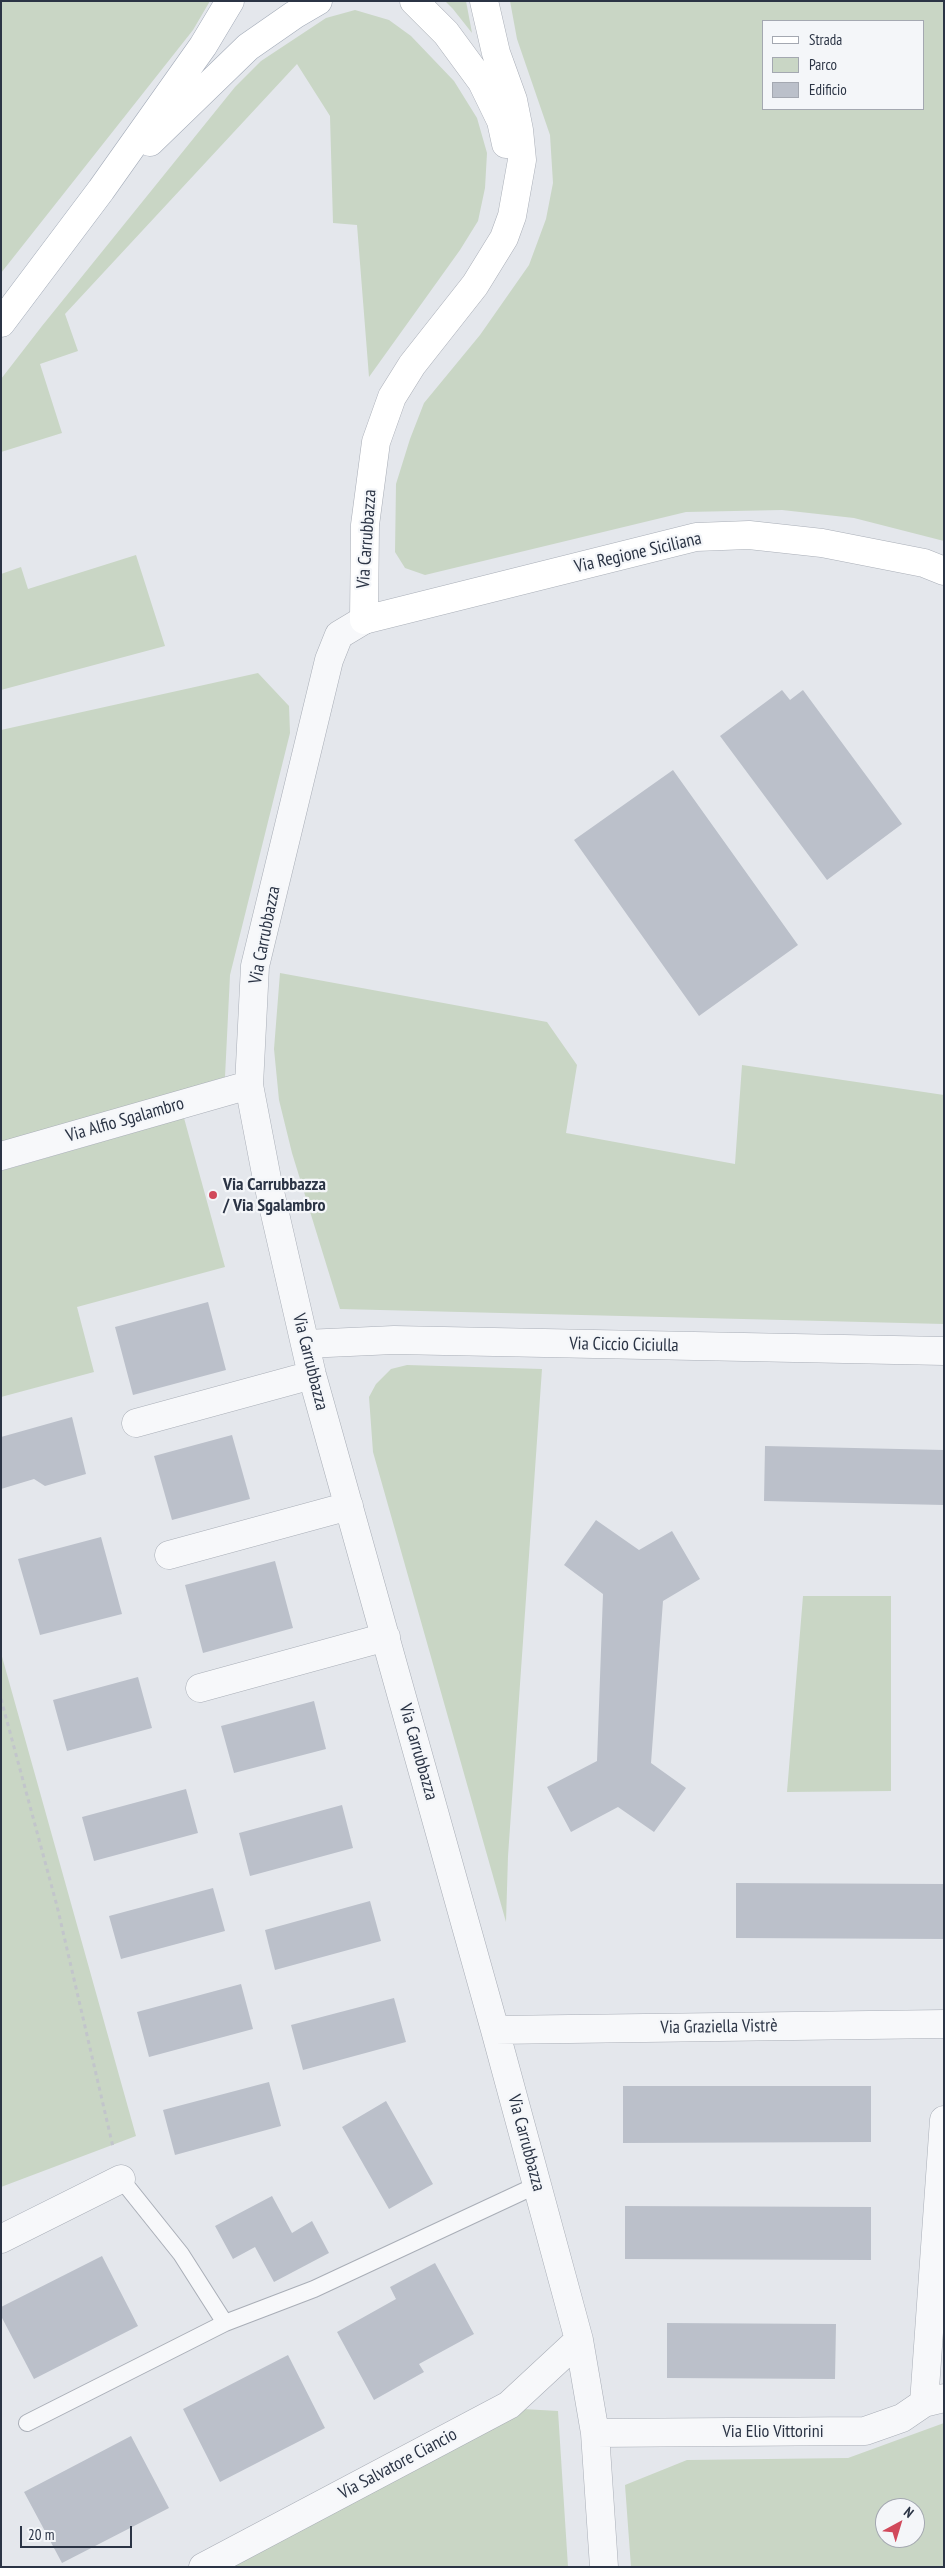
<!DOCTYPE html>
<html>
<head>
<meta charset="utf-8">
<style>
	body { margin:0 }
	#map { position:relative; width:945px; height:2568px; overflow:hidden; background:#e4e7ec; font-family:"PT Sans Narrow",sans-serif }
	canvas { display:block }
	.frame { position:absolute; inset:0; border:2px solid #2b3445; pointer-events:none }
	.legend { position:absolute; left:762px; top:20px; width:162px; height:90px; box-sizing:border-box; background:#f4f6f9; border:1px solid #a4a8b1; margin:0; padding:6px 9px; list-style:none; font-size:15px; color:#2b3445 }
	.legend li { display:flex; align-items:center; gap:10px; height:25px }
	.legend b { width:25px; border:1px solid #a4a8b1 }
	.north { position:absolute; left:875px; top:2498px; width:50px; height:50px; box-sizing:border-box; background:#f4f6f9; border:1px solid #a4a8b1; border-radius:50%; rotate:39deg; font-size:14px; font-weight:700; line-height:20px; text-align:center; color:#2b3445 }
	.north::after { content:''; display:block; margin:auto; width:18px; height:22px; background:#d1495b; clip-path:polygon(50% 0,100% 100%,50% 72%,0 100%) }
	.scale { position:absolute; left:20px; top:2526px; width:112px; height:22px; box-sizing:border-box; border:2px solid #2b3445; border-top:0; padding-left:6px; font-size:15px; line-height:18px; white-space:nowrap; color:#2b3445; -webkit-text-stroke:4px #f4f6f9; paint-order:stroke }
</style>
</head>
<body>
<div id="map">
<canvas width="945" height="2568"></canvas>
<div class="frame"></div>
<ul class="legend">
<li><b style="height:6px;background:#fff"></b>Strada</li>
<li><b style="height:14px;background:#c9d6c5"></b>Parco</li>
<li><b style="height:14px;background:#bbc0ca"></b>Edificio</li>
</ul>
<div class="north">N</div>
<div class="scale">20 m</div>
</div>
<script>
const ctx = document.querySelector('canvas').getContext('2d');
ctx.lineJoin = 'round';
function fillPath(path, color) { ctx.fillStyle = color; ctx.fill(path, 'evenodd'); }
const shape = rows => new Path2D(rows.map(r => 'M' + r).join(''));
function stroke(path, color, width, dash) { ctx.strokeStyle = color; ctx.lineWidth = width; ctx.lineCap = dash ? 'butt' : 'round'; ctx.setLineDash(dash || []); ctx.stroke(path); }
function label(font, color, halo, rows, align = 'center') {
  ctx.font = font + ' "PT Sans Narrow",sans-serif'; ctx.lineWidth = 4.5; ctx.setLineDash([]); ctx.textBaseline = 'middle'; ctx.strokeStyle = halo; ctx.fillStyle = color; for (const [text, x, y, turn = 0] of rows) {
    ctx.save(); ctx.translate(x, y); ctx.rotate((+turn || 0) * Math.PI / 180); ctx.textAlign = isNaN(turn) ? turn : align; if (halo) ctx.strokeText(text, 0, 0); ctx.fillText(text, 0, 0); ctx.restore();
  }
}
fillPath(shape([
	[1,1,210,1,193,30,1,273],
	[445,1,466,1,472,33,453,9],
	[510,1,944,1,944,541,854,518,782,510,686,512,425,575,405,568,395,552,396,484,410,439,424,403,480,335,529,265,546,219,553,183,550,135,517,39],
	[764,21,924,21,924,109,764,109],
	[355,10,389,20,411,36,454,81,477,118,487,153,485,188,478,221,460,250,369,377,357,225,333,223,330,116,297,64,65,314,78,351,40,364,62,433,1,452,1,379,42,326,235,87,261,61,326,18],
	[136,555,165,646,1,690,1,574,21,567,28,589],
	[258,673,289,706,290,733,230,975,225,1077,1,1144,1,730],
	[280,973,547,1022,577,1065,566,1133,735,1164,742,1065,944,1095,944,1324,340,1309,292,1153,279,1100,274,1049],
	[184,1118,225,1267,77,1307,94,1372,1,1397,1,1171],
	[407,1365,542,1369,508,1856,506,1922,373,1452,369,1397,376,1384,391,1369],
	[803,1596,891,1596,891,1791,787,1792],
	[1,1653,136,2136,1,2187],
	[523,2409,558,2411,568,2567,229,2567],
	[944,2423,944,2567,631,2567,625,2485,687,2460,848,2458],
	[885,2508,915,2508,915,2538,885,2538]
]), '#c9d6c5');
fillPath(shape([
	[782,690,790,700,803,690,902,824,827,880,720,736],
	[673,770,798,945,699,1016,574,840],
	[208,1302,226,1370,133,1395,115,1327],
	[72,1417,86,1474,45,1486,34,1479,1,1489,1,1437],
	[232,1435,250,1499,172,1520,154,1456],
	[765,1446,944,1450,944,1505,764,1501],
	[596,1520,639,1550,672,1531,700,1579,663,1601,651,1763,686,1788,654,1832,618,1807,571,1832,547,1787,597,1761,603,1594,564,1565],
	[101,1537,122,1614,40,1635,18,1559],
	[275,1561,293,1628,203,1653,185,1585],
	[138,1677,152,1728,67,1751,53,1700],
	[314,1701,326,1749,234,1773,221,1726],
	[186,1789,198,1833,94,1861,82,1817],
	[342,1805,353,1848,250,1876,239,1833],
	[736,1883,944,1884,944,1939,736,1938],
	[213,1888,225,1931,121,1959,109,1916],
	[370,1901,381,1941,275,1970,265,1930],
	[241,1984,253,2029,149,2057,137,2012],
	[394,1998,406,2042,303,2070,291,2025],
	[269,2082,281,2126,175,2155,163,2110],
	[623,2086,871,2086,871,2142,623,2143],
	[386,2101,433,2184,389,2209,342,2127],
	[272,2196,292,2233,312,2221,329,2253,274,2282,255,2247,233,2259,215,2226],
	[625,2206,871,2207,871,2260,625,2259],
	[102,2256,138,2326,34,2379,1,2316,1,2307],
	[435,2263,474,2334,419,2364,424,2372,374,2400,337,2332,396,2299,390,2287],
	[667,2323,836,2324,835,2379,667,2378],
	[288,2355,325,2428,220,2482,183,2409],
	[131,2436,169,2508,62,2563,24,2492]
]), '#bbc0ca');
const lane = shape([
	[121,2179,181,2254,225,2323],
	[27,2423,225,2323,314,2289,537,2185]
]);
const street = shape([
	[364,620,339,635,329,660,255,966,249,1085,267,1179,312,1375,495,2030,579,2340,595,2433,604,2567],
	[1,1156,249,1085],
	[305,1344,394,1340,944,1351],
	[136,1423,312,1375],
	[169,1555,349,1506],
	[200,1688,386,1637],
	[495,2030,944,2024],
	[1,2239,121,2179],
	[924,2403,944,2120],
	[595,2433,865,2431,902,2418,924,2403,944,2398],
	[203,2567,509,2405,579,2340]
]);
const secondary = shape([
	[414,1,446,33,482,82,501,121,506,144],
	[484,1,496,53,513,100,519,130,522,160,512,216,504,238,475,285,412,365,392,397,376,442,365,525,364,620,696,537,749,535,822,543,924,563,944,571]
]);
const primary = shape([
	[150,142,248,47,294,15,318,1],
	[1,323,101,190,203,46,230,1]
]);
stroke(lane, '#a9aeb7', 18);
stroke(street, '#a9aeb7', 29);
stroke(secondary, '#a9aeb7', 29);
stroke(primary, '#a3abb8', 29);
stroke(shape([
	[1,1699,57,1906,113,2147]
]), '#c2c5cb', 3, [4, 4]);
stroke(lane, '#f7f8fa', 16);
stroke(street, '#f7f8fa', 28);
stroke(secondary, '#fff', 28);
stroke(primary, '#fff', 28);
for (const [x, y, r, color] of [
	[213,1195,5,"#d1495b"]
]) { const dot = new Path2D(); dot.arc(x, y, r, 0, 2 * Math.PI); ctx.fillStyle = color; ctx.fill(dot); stroke(dot, '#f4f6f9', 2); }
label('18px', '#2b3445', '#f4f6f9', [
	["Via Carrubbazza",367,539,-86],
	["Via Regione Siciliana",638,553,-13],
	["Via Carrubbazza",265,935,-79],
	["Via Alfio Sgalambro",125,1120,-16],
	["Via Ciccio Ciciulla",624,1345,1],
	["Via Carrubbazza",310,1362,76],
	["Via Carrubbazza",418,1752,74],
	["Via Graziella Vistrè",719,2027,-1],
	["Via Carrubbazza",526,2143,75],
	["Via Elio Vittorini",773,2432],
	["Via Salvatore Ciancio",398,2464,-28]
]);
label('bold 18px', '#2b3445', '#f4f6f9', [
	["Via Carrubbazza",223,1185],
	["/ Via Sgalambro",223,1206]
], 'left');
</script>
</body>
</html>
